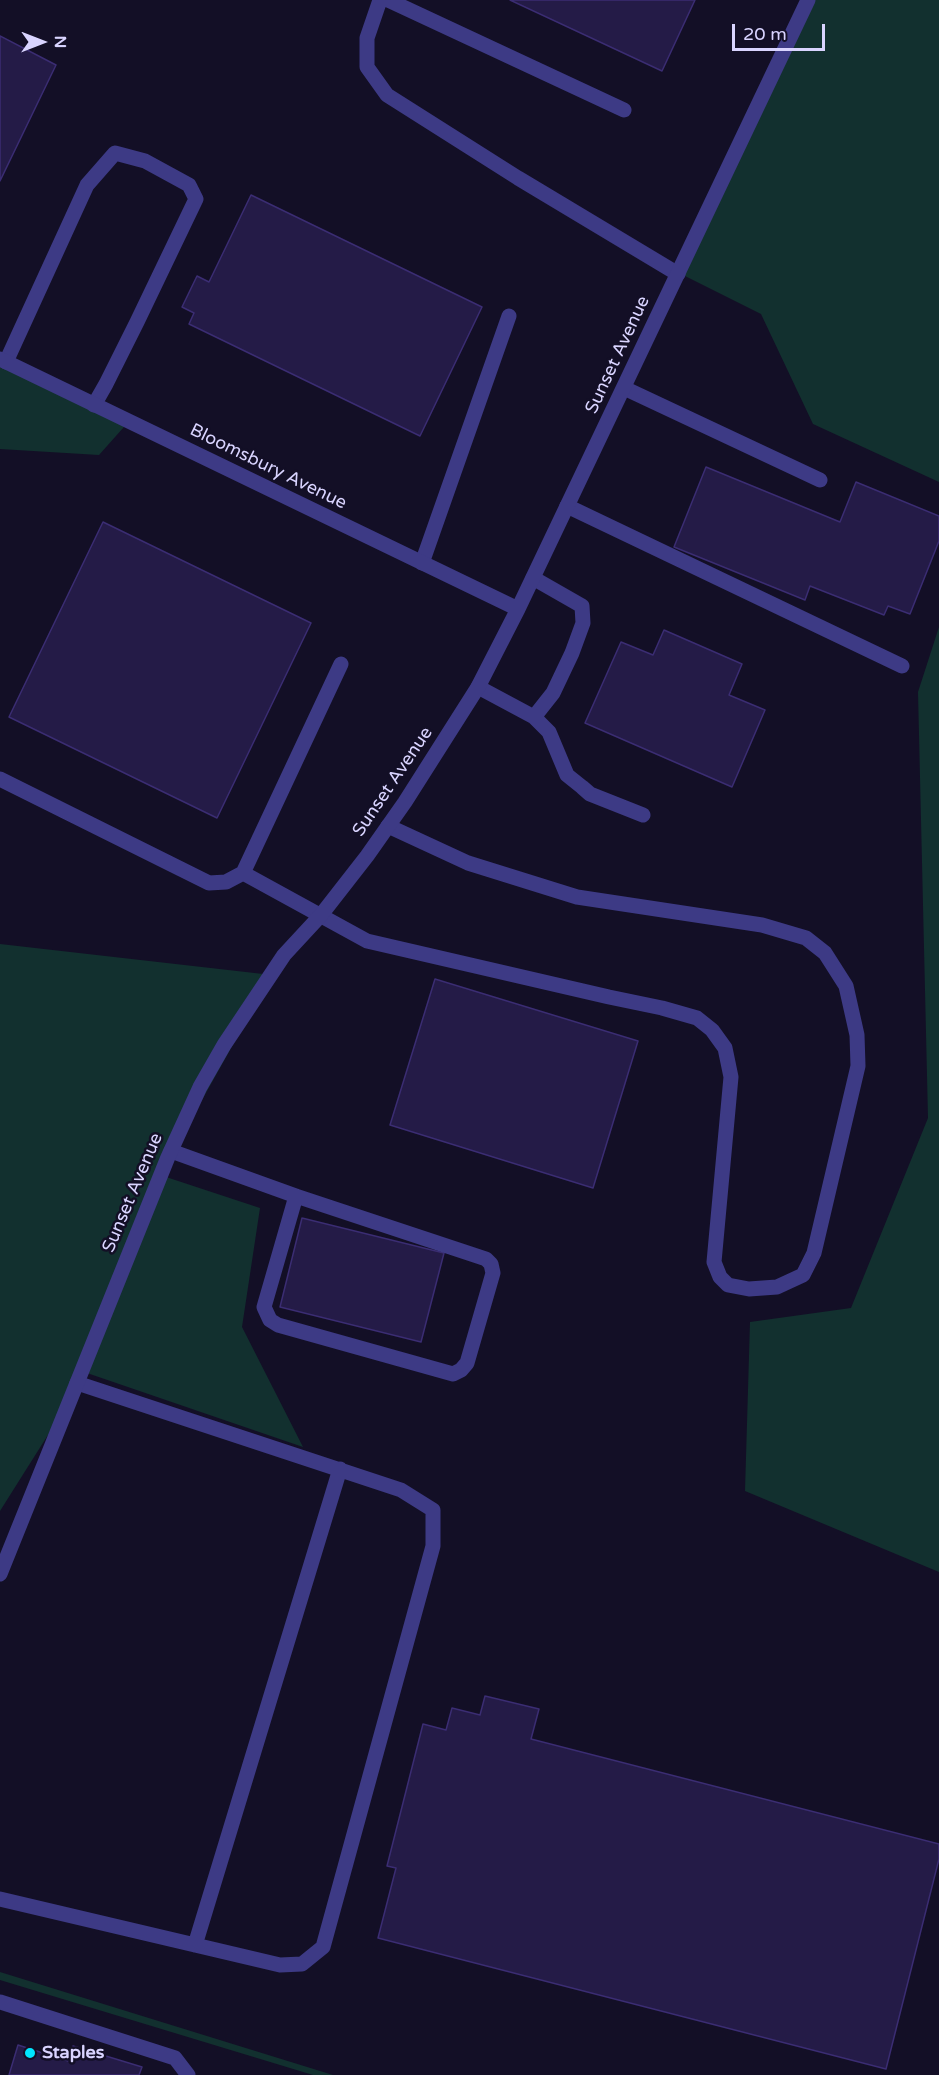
<!DOCTYPE html>
<html>
<head>
<meta charset="utf-8">
<style>
	body { margin:0 }
	#map { position:relative; width:939px; height:2075px; overflow:hidden; background:#130f26; font-family:"Varela Round",sans-serif }
	canvas { display:block }
	.north { position:absolute; left:12px; top:12px; width:60px; height:60px; -webkit-text-stroke:4px #130f26; paint-order:stroke; rotate:90deg; font-size:16px; font-weight:700; line-height:24px; text-align:center; color:#d9d4ff }
	.north::after { content:''; display:block; margin:auto; width:21px; height:27px; background:#d9d4ff; clip-path:polygon(50% 0,100% 100%,50% 72%,0 100%) }
	.scale { position:absolute; left:732px; top:24px; width:93px; height:27px; box-sizing:border-box; border:3px solid #d9d4ff; border-top:0; padding-left:8px; font-size:18px; line-height:21px; white-space:nowrap; color:#d9d4ff; -webkit-text-stroke:4px #130f26; paint-order:stroke }
</style>
</head>
<body>
<div id="map">
<canvas width="939" height="2075"></canvas>
<div class="north">N</div>
<div class="scale">20 m</div>
</div>
<script>
const ctx = document.querySelector('canvas').getContext('2d');
ctx.lineJoin = 'round';
function fillPath(path, color) { ctx.fillStyle = color; ctx.fill(path, 'evenodd'); }
const shape = rows => new Path2D(rows.map(r => 'M' + r).join(''));
function stroke(path, color, width, dash) { ctx.strokeStyle = color; ctx.lineWidth = width; ctx.lineCap = dash ? 'butt' : 'round'; ctx.setLineDash(dash || []); ctx.stroke(path); }
function label(font, color, halo, rows, align = 'center') {
  ctx.font = font + ' "Varela Round",sans-serif'; ctx.lineWidth = 5; ctx.setLineDash([]); ctx.textBaseline = 'middle'; ctx.strokeStyle = halo; ctx.fillStyle = color; for (const [text, x, y, turn = 0] of rows) {
    ctx.save(); ctx.translate(x, y); ctx.rotate((+turn || 0) * Math.PI / 180); ctx.textAlign = isNaN(turn) ? turn : align; if (halo) ctx.strokeText(text, 0, 0); ctx.fillText(text, 0, 0); ctx.restore();
  }
}
fillPath(shape([
	[812,0,939,0,939,482,813,424,761,314,681,274],
	[0,355,132,418,99,455,0,449],
	[939,627,939,1572,745,1491,750,1322,851,1308,928,1118,918,692],
	[0,944,272,975,160,1175,260,1208,242,1327,303,1447,87,1373,0,1511],
	[0,1972,333,2075,313,2075,0,1980]
]), '#12302f');
const building = shape([
	[510,0,695,0,662,71,510,0],
	[0,36,56,65,0,181,0,36],
	[251,195,482,307,420,436,189,324,194,313,182,307,197,276,209,282,251,195],
	[706,467,840,522,856,482,939,516,939,541,910,614,888,606,884,615,810,586,805,600,674,547,706,467],
	[103,522,311,623,217,818,9,717,103,522],
	[664,630,742,664,729,695,765,710,732,787,585,723,621,642,653,655,664,630],
	[435,979,638,1041,593,1188,390,1125,435,979],
	[302,1218,444,1253,421,1342,280,1307,302,1218],
	[485,1696,539,1709,531,1739,939,1844,939,1859,886,2069,378,1938,396,1868,387,1866,423,1724,446,1730,452,1708,480,1715,485,1696],
	[18,2045,68,2061,73,2046,142,2067,139,2075,9,2075,18,2045]
]);
fillPath(building, '#241b47');
stroke(building, '#3b2d73', 1.5);
stroke(shape([
	[380,0,367,38,367,67,387,95,518,178,678,274],
	[388,0,624,110],
	[6,362,87,185,115,153,145,161,189,185,196,199,137,322,106,384,94,405],
	[624,388,820,480],
	[567,506,902,666],
	[422,563,509,316],
	[533,578,582,606,583,623,572,653,553,693,534,717],
	[478,687,534,717,549,732,567,775,582,787,590,794,643,815],
	[0,779,209,883,226,882,243,873,367,941,609,997,662,1008,697,1018,712,1030,725,1048,731,1077,714,1262,720,1277,728,1285,749,1289,777,1287,803,1275,814,1253,858,1066,857,1035,846,986,825,953,806,938,762,925,577,897,468,863,388,826],
	[243,873,341,664],
	[171,1151,296,1196,486,1259,491,1264,493,1273,467,1363,461,1370,453,1374,278,1325,270,1320,264,1307,296,1196],
	[0,1899,280,1965,302,1964,323,1947,433,1546,433,1510,401,1490,77,1383],
	[195,1945,340,1469],
	[0,2002,175,2058,188,2075]
]), '#3d3a85', 15);
stroke(shape([
	[0,359,518,609],
	[0,1574,168,1157,200,1087,224,1045,284,955,321,915,367,856,405,802,478,687,518,609,808,0]
]), '#3d3a85', 15);
for (const [x, y, r, color] of [
	[30,2053,6,"#00e5ff"]
]) { const dot = new Path2D(); dot.arc(x, y, r, 0, 2 * Math.PI); ctx.fillStyle = color; ctx.fill(dot); stroke(dot, '#130f26', 2); }
label('18px', '#d9d4ff', '#130f26', [
	["Sunset Avenue",618,355,-65],
	["Bloomsbury Avenue",268,467,26],
	["Sunset Avenue",393,782,-56],
	["Sunset Avenue",133,1193,-67]
]);
label('bold 18px', '#d9d4ff', '#130f26', [
	["Staples",42,2053]
], 'left');
</script>
</body>
</html>
